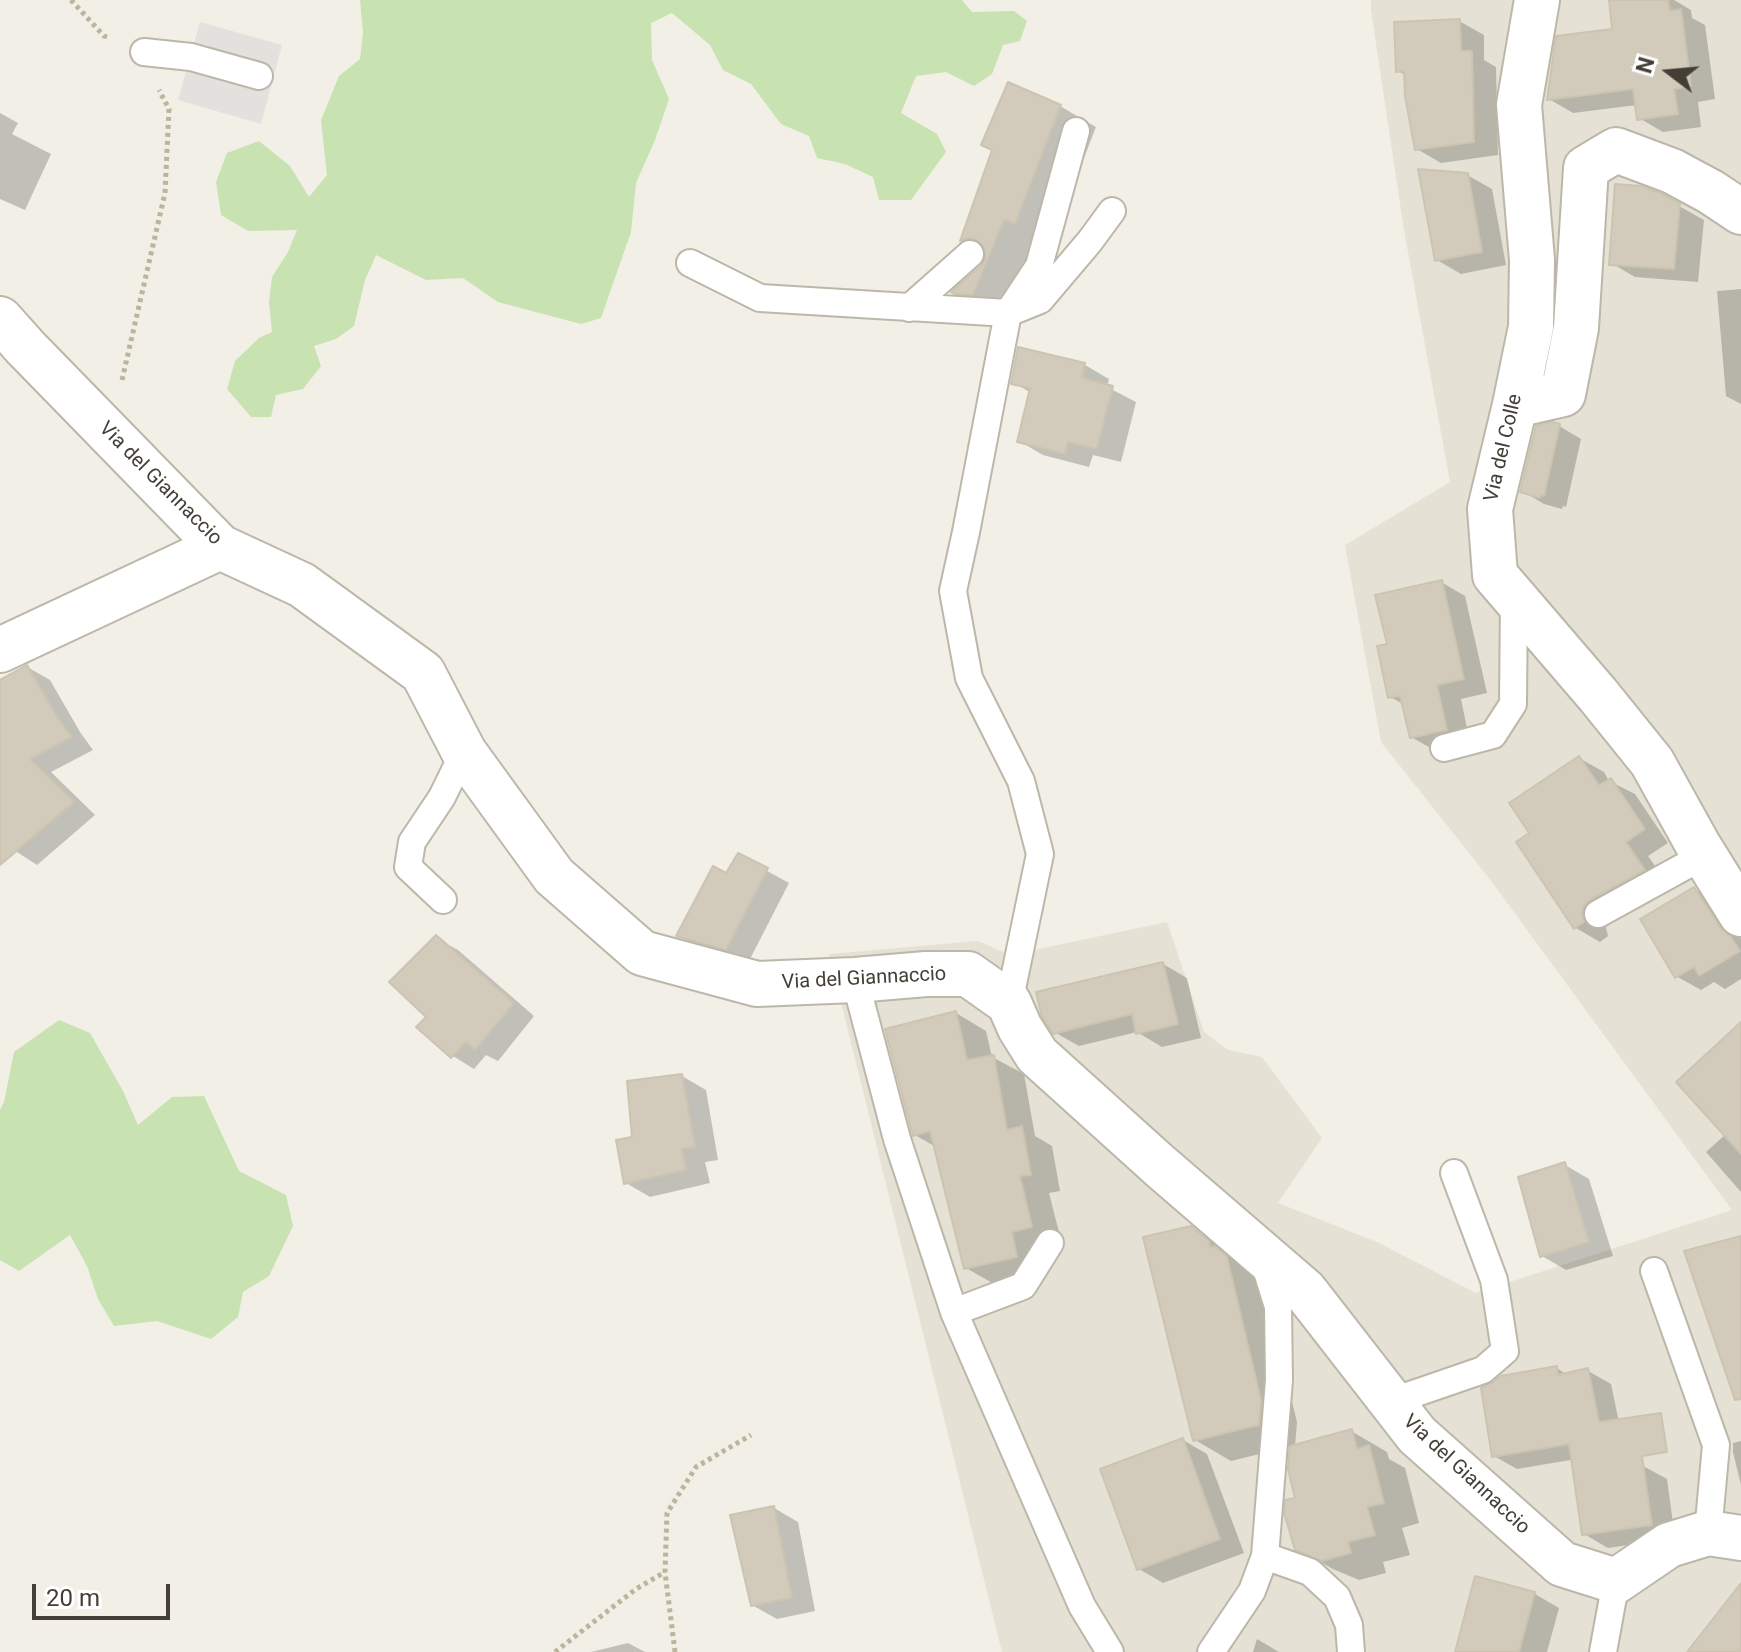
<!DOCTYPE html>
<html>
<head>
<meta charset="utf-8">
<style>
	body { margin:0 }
	#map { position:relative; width:1741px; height:1652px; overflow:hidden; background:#f1efe6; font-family:Roboto,sans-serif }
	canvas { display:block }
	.north { position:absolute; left:1629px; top:32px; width:80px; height:80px; -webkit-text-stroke:6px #fff; paint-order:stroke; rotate:286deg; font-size:22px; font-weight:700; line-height:32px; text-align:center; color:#433f36 }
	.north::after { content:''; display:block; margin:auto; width:28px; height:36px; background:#433f36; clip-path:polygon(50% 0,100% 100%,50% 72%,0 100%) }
	.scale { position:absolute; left:32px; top:1584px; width:138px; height:36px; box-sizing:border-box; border:4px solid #433f36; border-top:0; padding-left:10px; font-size:24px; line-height:28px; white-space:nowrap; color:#433f36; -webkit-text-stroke:6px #fff; paint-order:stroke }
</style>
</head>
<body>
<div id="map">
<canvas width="1741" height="1652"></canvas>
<div class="north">N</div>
<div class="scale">20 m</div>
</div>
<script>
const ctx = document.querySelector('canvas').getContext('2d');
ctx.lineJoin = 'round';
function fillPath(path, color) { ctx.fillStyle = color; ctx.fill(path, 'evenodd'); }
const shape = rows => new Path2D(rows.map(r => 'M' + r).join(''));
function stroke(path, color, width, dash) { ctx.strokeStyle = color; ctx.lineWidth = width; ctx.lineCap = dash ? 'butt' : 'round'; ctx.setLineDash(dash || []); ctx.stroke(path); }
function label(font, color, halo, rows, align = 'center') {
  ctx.font = font + ' Roboto,sans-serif'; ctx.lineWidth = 8; ctx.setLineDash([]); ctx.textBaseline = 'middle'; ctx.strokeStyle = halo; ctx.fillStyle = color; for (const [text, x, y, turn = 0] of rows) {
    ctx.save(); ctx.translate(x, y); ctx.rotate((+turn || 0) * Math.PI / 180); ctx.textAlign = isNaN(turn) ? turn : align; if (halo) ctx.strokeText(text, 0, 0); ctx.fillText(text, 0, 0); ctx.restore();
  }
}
fillPath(shape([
	[1371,0,1741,0,1741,1652,1002,1652,829,954,978,941,1010,955,1167,922,1204,1032,1228,1050,1262,1057,1322,1138,1278,1203,1377,1242,1476,1293,1732,1210,1492,882,1381,742,1345,545,1450,482,1404,230,1371,10]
]), '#e5e1d4');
fillPath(shape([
	[360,0,962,0,972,12,1014,11,1027,21,1020,41,1003,45,992,74,974,86,946,72,916,76,901,113,937,134,946,152,911,200,879,200,873,177,845,164,817,158,809,136,781,124,751,84,723,70,710,45,672,13,651,23,652,60,669,99,655,140,636,183,631,232,601,318,581,324,498,302,463,278,426,280,376,255,365,280,354,326,336,339,314,346,321,366,303,389,276,395,271,417,251,417,227,389,235,361,259,338,272,332,269,302,272,277,288,252,297,230,248,231,221,215,216,182,227,153,259,141,290,166,309,197,327,175,321,120,339,76,360,59,363,33],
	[59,1020,90,1033,123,1091,138,1125,172,1097,204,1096,239,1171,286,1195,293,1226,269,1276,243,1292,238,1317,211,1339,157,1321,114,1326,98,1299,87,1266,70,1235,19,1271,0,1260,0,1110,4,1102,14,1052]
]), '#c8e3b1');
fillPath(shape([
	[200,22,282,45,261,124,178,100]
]), '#e2e1dd');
fillPath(shape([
	[1637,0,1674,0,1691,10,1692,18,1705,25,1715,99,1698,102,1701,127,1663,132,1639,118,1637,105,1573,113,1549,99,1615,30],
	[1459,21,1484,35,1484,60,1496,67,1498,155,1441,163,1417,149,1407,76,1398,71],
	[1060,106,1096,127,1051,243,1009,314,989,312,954,292,982,267,987,255,963,240,994,150],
	[0,113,18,123,12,134,51,154,25,210,0,199],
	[1467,175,1492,189,1506,265,1461,274,1437,260],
	[1661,196,1704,220,1698,282,1635,277,1611,263],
	[1741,289,1741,404,1726,396,1717,291],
	[1019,349,1085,365,1109,379,1107,387,1136,402,1121,462,1093,455,1089,467,1043,455,1019,441,1031,393,1013,382],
	[1559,426,1581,439,1566,507,1563,506,1562,509,1544,504,1522,491],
	[1441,582,1465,596,1487,693,1461,699,1470,743,1436,751,1411,737,1405,705,1390,697,1389,645],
	[27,667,50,680,80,732,93,750,51,772,95,815,37,865,0,841,0,683],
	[1579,758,1604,772,1609,781,1635,794,1668,843,1648,856,1668,884,1608,920,1606,928,1608,936,1600,942,1576,928,1532,833],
	[738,855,789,883,749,961,701,948,679,936,727,876],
	[1694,889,1719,903,1741,939,1741,979,1725,989,1714,982,1701,990,1676,976],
	[436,938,458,950,534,1016,498,1061,486,1055,474,1069,453,1056,419,1027,429,1017],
	[1163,964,1187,978,1201,1038,1162,1047,1137,1032,1079,1046,1054,1032],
	[956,1013,986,1031,992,1057,1024,1074,1035,1136,1052,1146,1060,1191,1049,1193,1062,1244,1041,1249,1046,1273,996,1285,966,1268,936,1147,915,1135],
	[1741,1025,1741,1192,1706,1152,1726,1134],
	[682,1076,706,1090,718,1160,705,1162,710,1183,650,1197,626,1183,634,1138],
	[1565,1165,1589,1179,1613,1256,1566,1270,1542,1256],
	[1191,1228,1227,1249,1262,1279,1297,1422,1295,1447,1351,1431,1387,1452,1389,1459,1405,1468,1419,1523,1402,1528,1410,1555,1383,1562,1386,1573,1359,1580,1333,1569,1296,1548,1298,1499,1292,1446,1231,1461,1195,1440],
	[1557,1368,1567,1375,1588,1371,1611,1384,1622,1437,1588,1457,1517,1469,1494,1456],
	[1183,1440,1207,1454,1244,1553,1163,1583,1139,1569],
	[1741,1441,1741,1485,1733,1452,1733,1443],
	[1643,1466,1667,1479,1675,1538,1608,1548,1584,1534],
	[774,1508,798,1522,815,1611,777,1619,752,1605],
	[1476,1579,1535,1594,1559,1608,1547,1652,1457,1652],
	[1257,1639,1279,1652,1253,1652],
	[628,1643,645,1652,591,1652]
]), '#0003');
const building = shape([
	[1609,0,1668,0,1670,11,1681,9,1691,86,1674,89,1678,114,1637,120,1633,89,1547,100,1556,36,1612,29,1609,0],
	[1460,19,1461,51,1472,51,1474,142,1415,150,1405,96,1404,71,1396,72,1394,22,1460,19],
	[1008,82,1061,105,1015,224,1004,220,973,295,955,294,951,292,981,266,985,258,985,250,981,243,974,239,968,238,960,241,992,150,981,145,1008,82],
	[1418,169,1468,173,1482,252,1435,261,1418,169],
	[1615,184,1641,186,1662,194,1680,204,1674,269,1609,265,1615,184],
	[1018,347,1085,363,1082,378,1113,386,1097,449,1068,442,1065,454,1017,442,1030,388,1011,384,1018,347],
	[1552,422,1560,424,1544,496,1541,495,1540,498,1520,492,1536,426,1552,422],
	[1442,580,1464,679,1437,685,1447,730,1410,738,1400,696,1388,698,1377,646,1387,644,1375,595,1442,580],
	[27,665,57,717,72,737,30,759,74,802,0,865,0,680,27,665],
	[1579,756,1599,785,1611,778,1645,829,1626,842,1645,870,1590,900,1584,906,1582,913,1584,922,1574,929,1516,842,1529,833,1509,803,1579,756],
	[738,853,768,868,726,950,676,936,713,866,726,873,738,853],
	[1694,887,1720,927,1731,937,1740,951,1699,976,1694,967,1675,978,1640,919,1694,887],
	[436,935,514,1003,475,1050,466,1042,451,1058,416,1027,426,1017,389,982,436,935],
	[1163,962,1178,1024,1136,1034,1132,1014,1053,1034,1042,1017,1036,992,1163,962],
	[956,1011,967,1060,994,1055,1007,1130,1022,1126,1031,1175,1020,1176,1032,1227,1012,1232,1017,1257,964,1269,930,1131,913,1136,885,1029,956,1011],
	[1741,1022,1741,1154,1676,1082,1741,1022],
	[682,1074,695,1147,682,1149,686,1170,624,1184,616,1140,632,1137,627,1081,682,1074],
	[1565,1162,1589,1242,1540,1257,1518,1177,1565,1162],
	[1191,1226,1209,1241,1210,1247,1215,1246,1227,1257,1261,1400,1259,1425,1193,1441,1143,1237,1191,1226],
	[1741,1236,1741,1399,1735,1400,1684,1251,1741,1236],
	[1557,1366,1558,1375,1588,1368,1599,1422,1661,1413,1667,1452,1642,1456,1652,1525,1582,1535,1569,1444,1492,1457,1481,1388,1493,1382,1501,1376,1557,1366],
	[1352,1429,1357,1449,1369,1445,1384,1503,1367,1507,1375,1535,1348,1542,1351,1553,1321,1561,1295,1550,1284,1513,1285,1500,1295,1498,1288,1469,1290,1446,1352,1429],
	[1183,1438,1220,1539,1137,1570,1100,1469,1183,1438],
	[774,1506,792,1598,751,1606,730,1515,774,1506],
	[1475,1576,1535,1592,1519,1652,1455,1652,1475,1576],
	[1741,1583,1741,1652,1687,1652,1741,1583]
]);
fillPath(building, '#d2cbbc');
stroke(building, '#ccc4b0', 2);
const lane = shape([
	[144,52,191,57,259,76],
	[690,263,760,298,1008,313,1040,300,1090,241,1112,211],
	[909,308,970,254],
	[1444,748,1493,735,1513,704,1514,596],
	[443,900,408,867,412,842,442,797,464,752],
	[1598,914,1705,855],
	[855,980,897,1139,954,1312,1082,1606,1110,1652],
	[1009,1003,1040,854,1021,781,969,678,953,591,966,532,1008,313,1039,266,1076,131],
	[1654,1271,1716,1445,1708,1533],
	[954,1312,1023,1286,1050,1243],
	[1390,1402,1483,1370,1505,1351,1494,1280,1454,1173],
	[1265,1556,1310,1572,1337,1597,1349,1625,1351,1652],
	[1211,1652,1252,1591,1265,1556,1279,1380,1278,1307,1264,1262],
	[1603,1652,1616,1581]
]);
const street = shape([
	[1537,0,1519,105,1532,260,1531,327,1515,405,1490,509,1495,575,1598,695,1652,762,1698,845,1741,914],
	[0,319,25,347,220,547,302,585,423,673,464,752,554,876,642,953,757,984,855,980,926,974,968,974,1009,1003,1020,1028,1037,1055,1160,1166,1305,1291,1417,1435,1562,1564,1616,1581,1669,1545,1708,1533,1741,1538],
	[1515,405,1563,394,1576,328,1586,168,1616,150,1672,171,1711,192,1741,212],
	[0,650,220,547]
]);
stroke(lane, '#bcb7a9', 30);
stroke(street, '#bcb7a9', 48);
stroke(shape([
	[71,0,104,36,110,38],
	[122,380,165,193,169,109,159,90],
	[555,1652,636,1589,665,1572],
	[675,1652,665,1572,667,1513,696,1467,751,1435]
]), '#bcb49b', 5, [4, 4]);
stroke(lane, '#fff', 26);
stroke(street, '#fff', 44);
label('20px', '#433f36', '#fff', [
	["Via del Colle",1504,448,-77],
	["Via del Giannaccio",160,484,45],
	["Via del Giannaccio",864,979,-3],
	["Via del Giannaccio",1466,1475,43]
]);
</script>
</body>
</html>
